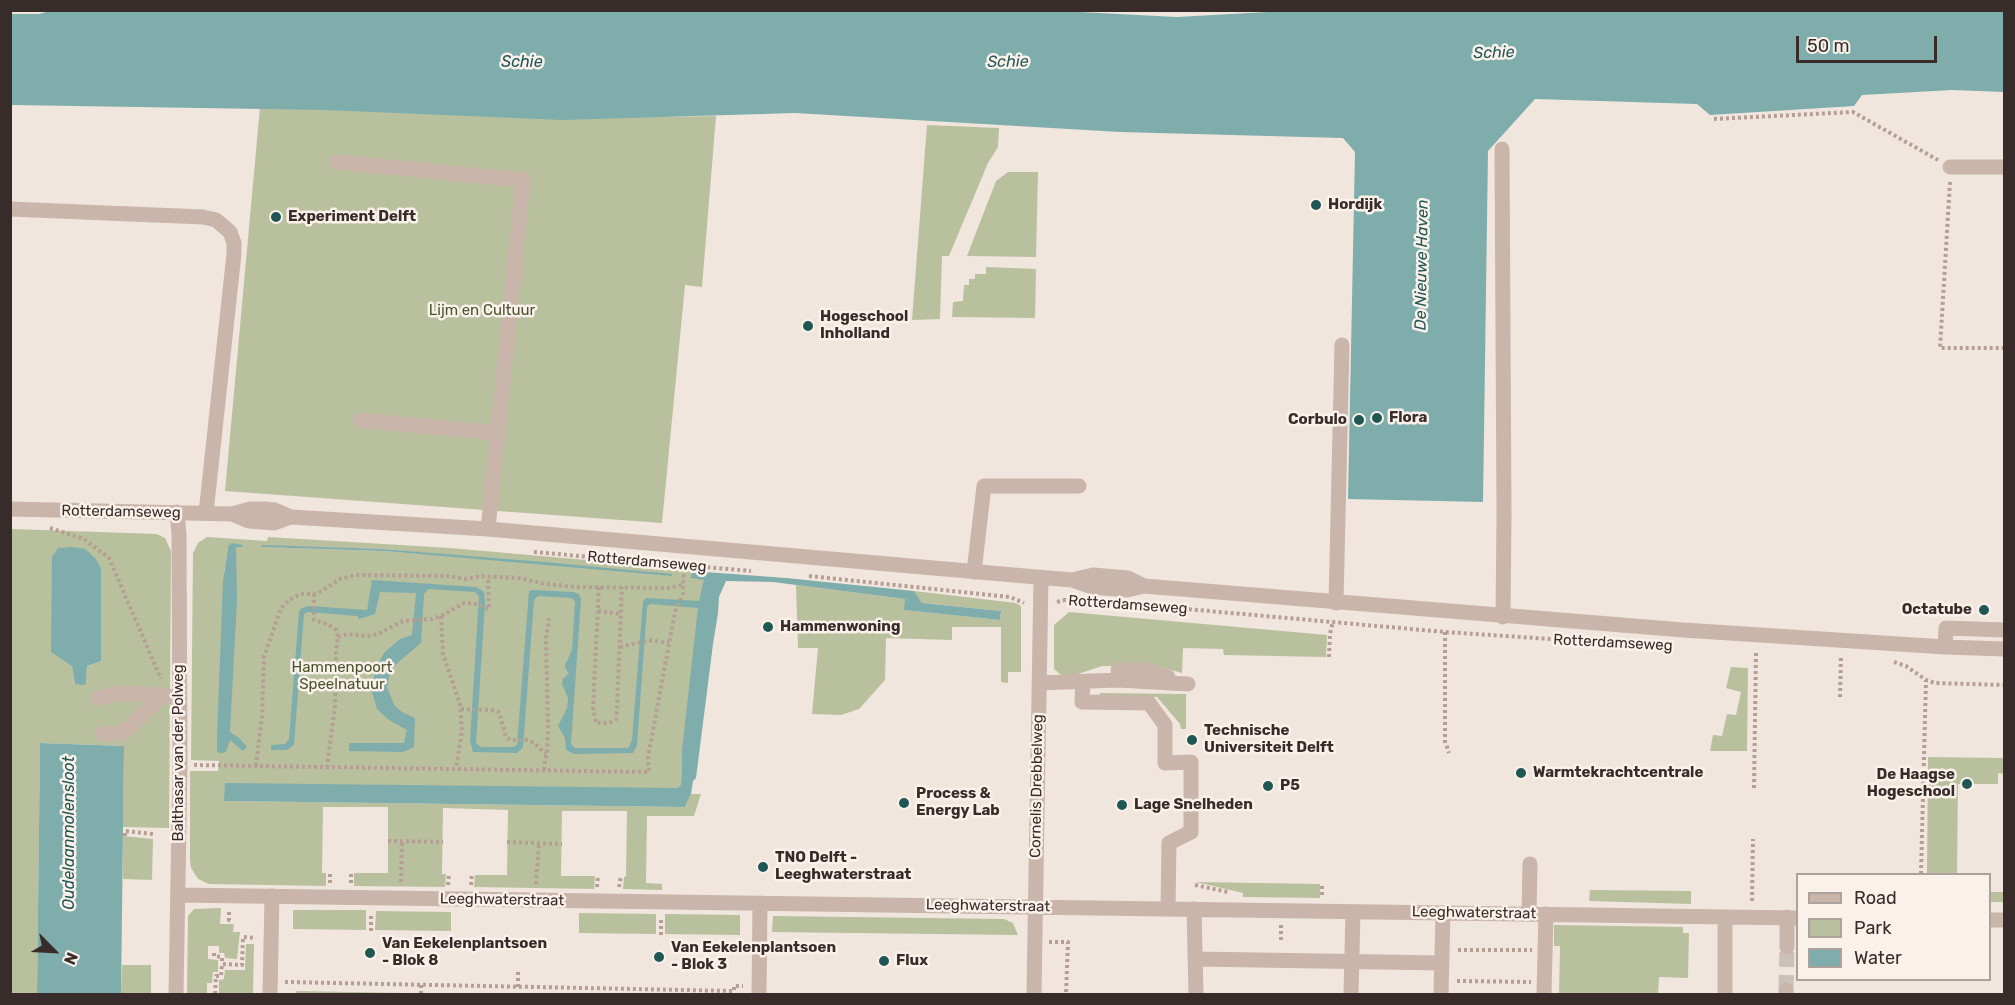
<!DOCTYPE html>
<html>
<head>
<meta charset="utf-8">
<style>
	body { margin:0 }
	#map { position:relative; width:2015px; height:1005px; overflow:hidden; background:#f1e6de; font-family:Rubik,sans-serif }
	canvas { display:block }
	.frame { position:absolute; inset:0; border:12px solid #372c29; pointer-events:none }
	.legend { position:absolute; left:1796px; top:873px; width:195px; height:108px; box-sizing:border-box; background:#f9f1ea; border:2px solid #aba29d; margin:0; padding:8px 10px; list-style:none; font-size:18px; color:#372c29 }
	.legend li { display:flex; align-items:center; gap:12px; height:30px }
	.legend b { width:30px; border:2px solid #aba29d }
	.north { position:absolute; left:24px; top:921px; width:60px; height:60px; -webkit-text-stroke:4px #f9f1ea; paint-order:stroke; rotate:114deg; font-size:16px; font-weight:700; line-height:24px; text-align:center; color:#372c29 }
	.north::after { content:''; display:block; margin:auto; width:21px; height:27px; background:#372c29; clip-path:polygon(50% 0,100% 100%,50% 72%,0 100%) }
	.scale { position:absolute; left:1796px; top:36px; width:141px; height:27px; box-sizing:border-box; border:3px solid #372c29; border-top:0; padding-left:8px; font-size:18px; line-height:21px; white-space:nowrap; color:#372c29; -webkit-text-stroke:4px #f9f1ea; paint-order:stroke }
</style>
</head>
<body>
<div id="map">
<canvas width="2015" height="1005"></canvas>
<div class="frame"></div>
<ul class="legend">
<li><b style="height:8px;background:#c9b5aa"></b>Road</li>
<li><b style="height:16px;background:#b8c09e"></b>Park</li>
<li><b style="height:16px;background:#7eadab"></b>Water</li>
</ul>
<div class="north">N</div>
<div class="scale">50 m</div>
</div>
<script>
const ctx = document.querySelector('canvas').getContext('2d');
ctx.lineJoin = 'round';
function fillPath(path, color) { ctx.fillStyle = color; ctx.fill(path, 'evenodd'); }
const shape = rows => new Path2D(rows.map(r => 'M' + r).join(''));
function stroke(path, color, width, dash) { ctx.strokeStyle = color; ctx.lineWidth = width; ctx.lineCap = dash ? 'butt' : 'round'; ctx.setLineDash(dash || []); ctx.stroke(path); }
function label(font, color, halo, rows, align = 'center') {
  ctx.font = font + ' Rubik,sans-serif'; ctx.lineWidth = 5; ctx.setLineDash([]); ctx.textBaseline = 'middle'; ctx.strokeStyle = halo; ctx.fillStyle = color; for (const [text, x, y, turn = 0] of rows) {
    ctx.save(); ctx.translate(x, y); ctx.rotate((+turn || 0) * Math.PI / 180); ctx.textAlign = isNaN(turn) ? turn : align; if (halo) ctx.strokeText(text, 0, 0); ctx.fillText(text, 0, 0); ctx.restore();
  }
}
fillPath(shape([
	[260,107,662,117,716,116,702,287,685,285,662,523,225,491],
	[927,125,999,128,998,147,988,163,949,256,942,256,940,319,912,320],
	[1008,172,1038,172,1036,257,967,256,996,181],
	[986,267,1036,269,1035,318,952,317,953,302,963,301,964,285,969,285,969,279,975,279,975,274,986,274],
	[11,529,157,534,165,538,171,551,169,828,123,827,124,746,40,743,37,994,11,994],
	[96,559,101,568,101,661,87,666,86,684,75,684,72,666],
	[207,537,267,541,268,537,450,548,678,568,692,571,691,573,713,576,684,798,224,801,685,807,691,794,701,794,694,816,647,816,646,883,662,884,662,890,623,889,624,877,626,876,627,811,562,811,561,876,595,876,594,889,474,887,475,875,507,875,508,810,443,808,442,874,446,874,445,887,354,886,354,873,388,873,388,807,323,807,322,873,326,873,326,886,209,884,198,879,191,868,190,860,190,771,218,771,219,761,191,760,193,553,198,543],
	[236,546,217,752,224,573,228,547,243,546],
	[262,546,382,549,654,573,384,551,262,547],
	[796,585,905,599,905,610,1000,620,1001,611,922,603,914,591,1016,603,1021,606,1021,672,1008,672,1008,683,1001,682,1001,627,952,627,952,640,886,638,885,680,859,709,841,715,812,714,818,648,798,648],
	[1069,612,1327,635,1326,657,1224,655,1223,649,1183,648,1182,673,1161,667,1102,666,1075,675,1061,675,1054,669,1054,625],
	[1731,667,1748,668,1747,751,1710,751,1713,735,1722,736,1727,714,1736,715,1741,692,1726,688],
	[1099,693,1186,694,1186,729,1181,729,1180,724,1157,697,1101,696],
	[1928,757,2004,758,2004,774,1998,773,1998,784,1958,784,1957,874,1927,874],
	[123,836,153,839,152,880,123,879],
	[1196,882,1320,884,1320,898,1243,897,1243,893],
	[1590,890,1691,891,1691,904,1589,901],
	[1990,892,2004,892,2004,902,1990,902],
	[221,908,220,924,234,924,233,932,240,932,237,959,225,958,224,953,219,953,219,946,208,946,208,959,218,960,218,972,213,972,212,983,207,983,207,994,187,994,188,916,194,909],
	[293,910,366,910,366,930,293,929],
	[376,911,451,912,451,931,375,930],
	[579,913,656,914,656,934,579,933],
	[665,914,740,915,740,935,665,934],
	[773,916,1004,919,1013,923,1018,935,772,932],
	[1554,925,1683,927,1683,933,1689,933,1688,978,1659,977,1658,994,1559,994,1560,946,1554,946],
	[246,944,254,944,253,993,250,993,250,994,219,994,219,980,224,979,225,970,245,970],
	[122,965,151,965,151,994,121,994],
	[296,991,406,993,409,994,296,994]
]), '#b8c09e');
fillPath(shape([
	[50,11,1040,10,1177,17,1304,10,2004,10,2004,92,1952,90,1862,95,1854,106,1710,115,1697,104,1535,99,1488,151,1483,502,1348,499,1355,152,1343,138,1120,132,795,113,562,120,326,110,11,105,11,14,39,14],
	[231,543,243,545,242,547,236,547,237,600,230,732,239,738,247,747,243,751,230,740,226,752,221,753,217,752,217,737,223,581,228,547],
	[262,545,382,549,544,562,672,574,672,576,384,551,261,547],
	[72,547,85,549,96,559,101,568,101,661,87,666,86,684,83,685,75,684,72,666,51,652,52,557,58,548],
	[692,571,786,578,914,591,922,603,1001,611,1000,620,904,610,905,599,773,582,726,581,719,597,718,613,713,644,696,778,693,781,691,794,685,807,224,801,225,783,678,788,681,785,682,774,682,750,698,608,650,604,647,607,637,745,633,753,574,754,566,750,565,738,558,726,567,708,568,698,562,684,563,679,569,673,566,670,565,665,572,650,575,602,572,598,538,596,534,600,523,747,517,753,473,752,470,741,479,596,475,592,428,589,424,594,421,643,395,665,389,677,387,687,394,705,402,712,415,718,414,747,403,752,349,751,349,743,404,743,407,730,389,720,377,709,372,692,375,671,384,653,400,639,412,635,416,593,380,592,375,614,359,619,357,616,308,612,304,614,294,745,287,750,271,750,271,745,285,744,289,739,299,611,302,608,309,606,367,610,372,580,476,587,484,592,485,604,476,743,481,747,513,747,517,745,529,591,533,590,573,592,579,594,581,599,571,744,575,748,628,748,632,740,643,601,646,598,699,601,704,580,691,578],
	[40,743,124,746,121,994,37,994]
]), '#7eadab');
stroke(shape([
	[1786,990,1787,947]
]), '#ccc1ba', 15, [15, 8]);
stroke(shape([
	[1714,119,1853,112,1938,160],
	[1950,182,1940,348,2004,348],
	[50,528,84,539,109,558,161,679],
	[534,552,751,571],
	[809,576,1010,597,1024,603],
	[599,587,593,708,596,723,609,723,616,719,617,708,622,587],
	[314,594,314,620,329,625,336,630,338,637,336,651,335,707,327,767],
	[1057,602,1065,600,1076,601],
	[1141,605,1445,632,1611,643],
	[598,611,621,614],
	[441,616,443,654,460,704,462,731,456,769],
	[1445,632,1445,741,1449,753],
	[338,637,347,634,367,636,378,634,403,621,432,619,441,616,464,603,473,603,489,609,488,577],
	[620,647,649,640,669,643],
	[1329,657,1330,634,1333,621],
	[1894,662,1906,666,1926,680,1935,683,2004,685],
	[1840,697,1841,656],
	[461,709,491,710,499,712,506,737,510,740,527,740,534,743,546,754],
	[194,765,649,772,648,757,675,612,683,594,684,565],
	[256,766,262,716,264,657,281,608,288,601,300,594,314,594,322,591,340,579,356,575,449,576,465,579,481,576,519,578,546,584,576,587,667,588,683,585],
	[544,770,547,750,548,728,546,638,549,618],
	[1754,788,1756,652],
	[125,836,125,831,153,834],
	[388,841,443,842],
	[507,842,562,844],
	[1921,874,1926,680],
	[401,882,402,841],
	[330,883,330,872],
	[351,883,351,872],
	[536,884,539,843],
	[448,885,449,874],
	[471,885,472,874],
	[1195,885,1228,892],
	[597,887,598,876],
	[619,887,621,876],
	[1322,895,1322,883],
	[1752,901,1753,839],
	[229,912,229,920,232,920],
	[371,931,371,914],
	[661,935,661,917],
	[1281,940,1281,925],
	[1049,942,1068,942,1066,994],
	[1458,950,1532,950],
	[214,953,214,956,222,957,222,964],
	[1457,981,1531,982],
	[285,982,734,991,734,986,743,986],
	[518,987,518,969],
	[215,994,216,976,221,976,222,964,242,965,243,937,256,938],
	[421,994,421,985]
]), '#b59f94', 4, [3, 3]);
stroke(shape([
	[1502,149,1504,514,1503,617],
	[337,162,523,180,488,529],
	[1950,167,2004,167],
	[10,209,203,217,216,220,230,232,234,243,234,254,206,513],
	[360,420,497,433],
	[10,509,232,514,249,521,274,523,291,517],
	[232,514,250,509,264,509,275,510,291,517,488,529,1048,578,1072,580,1093,575,1128,578,1144,586],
	[974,572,984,486,1079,486],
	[1072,580,1092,587,1127,590,1144,586,1683,630,1945,647,2004,649],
	[1336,603,1342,345],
	[1945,647,1946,628,2004,630],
	[1118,670,1146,670,1168,677],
	[1083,682,1082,702,1149,703,1165,725,1165,763,1191,762,1191,832,1169,843,1168,909],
	[1039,683,1118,680,1188,684],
	[98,698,118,693,163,695,179,699],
	[102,734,123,733,163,695],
	[178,895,1798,918],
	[1194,909,1196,994],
	[1529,914,1530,864],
	[1725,917,1725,994],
	[1990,920,2004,920],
	[1787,947,1787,917],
	[1196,959,1442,963],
	[176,994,180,765,179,535,177,512],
	[270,994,272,896],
	[759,994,760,903],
	[1034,994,1041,577],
	[1351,994,1353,912],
	[1441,994,1443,913],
	[1544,994,1546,914],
	[1786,994,1786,990]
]), '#c9b5aa', 15);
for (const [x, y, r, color] of [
	[1316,205,6,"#205755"],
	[276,217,6,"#205755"],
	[808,326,6,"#205755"],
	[1377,418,6,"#205755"],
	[1359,420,6,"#205755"],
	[1984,610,6,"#205755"],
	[768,627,6,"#205755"],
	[1192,740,6,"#205755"],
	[1521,773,6,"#205755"],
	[1967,784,6,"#205755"],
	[1268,786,6,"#205755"],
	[904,803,6,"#205755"],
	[1122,805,6,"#205755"],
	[763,867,6,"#205755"],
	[370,953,6,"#205755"],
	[659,957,6,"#205755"],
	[884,961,6,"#205755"]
]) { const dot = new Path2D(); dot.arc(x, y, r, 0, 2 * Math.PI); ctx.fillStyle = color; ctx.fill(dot); stroke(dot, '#f9f1ea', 2); }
label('bold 15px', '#372c29', '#f9f1ea', [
	["Hordijk",1328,205],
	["Experiment Delft",288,217],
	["Hogeschool",820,317],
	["Inholland",820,334],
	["Flora",1389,418],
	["Corbulo",1347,420,"right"],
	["Octatube",1972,610,"right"],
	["Hammenwoning",780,627],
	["Technische",1204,731],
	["Universiteit Delft",1204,748],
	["Warmtekrachtcentrale",1533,773],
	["De Haagse",1955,775,"right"],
	["Hogeschool",1955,792,"right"],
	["P5",1280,786],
	["Process &",916,794],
	["Energy Lab",916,811],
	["Lage Snelheden",1134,805],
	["TNO Delft -",775,858],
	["Leeghwaterstraat",775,875],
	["Van Eekelenplantsoen",382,944],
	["- Blok 8",382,961],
	["Van Eekelenplantsoen",671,948],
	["- Blok 3",671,965],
	["Flux",896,961]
], 'left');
label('15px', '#4a542e', '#f9f1ea', [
	["Lijm en Cultuur",482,311],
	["Hammenpoort",342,668],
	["Speelnatuur",342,685]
]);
label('15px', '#372c29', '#f9f1ea', [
	["Rotterdamseweg",121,512,1],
	["Rotterdamseweg",647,562,5],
	["Rotterdamseweg",1128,605,4],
	["Rotterdamseweg",1613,643,3],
	["Balthasar van der Polweg",179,753,-90],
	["Cornelis Drebbelweg",1037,786,-89],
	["Leeghwaterstraat",502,900,1],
	["Leeghwaterstraat",988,906,1],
	["Leeghwaterstraat",1474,913,1]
]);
label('italic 16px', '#205755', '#f9f1ea', [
	["Schie",1494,53,-2],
	["Schie",522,62],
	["Schie",1008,62,-1],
	["De Nieuwe Haven",1422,265,-89],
	["Oudelaanmolensloot",69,833,-90]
]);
</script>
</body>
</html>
